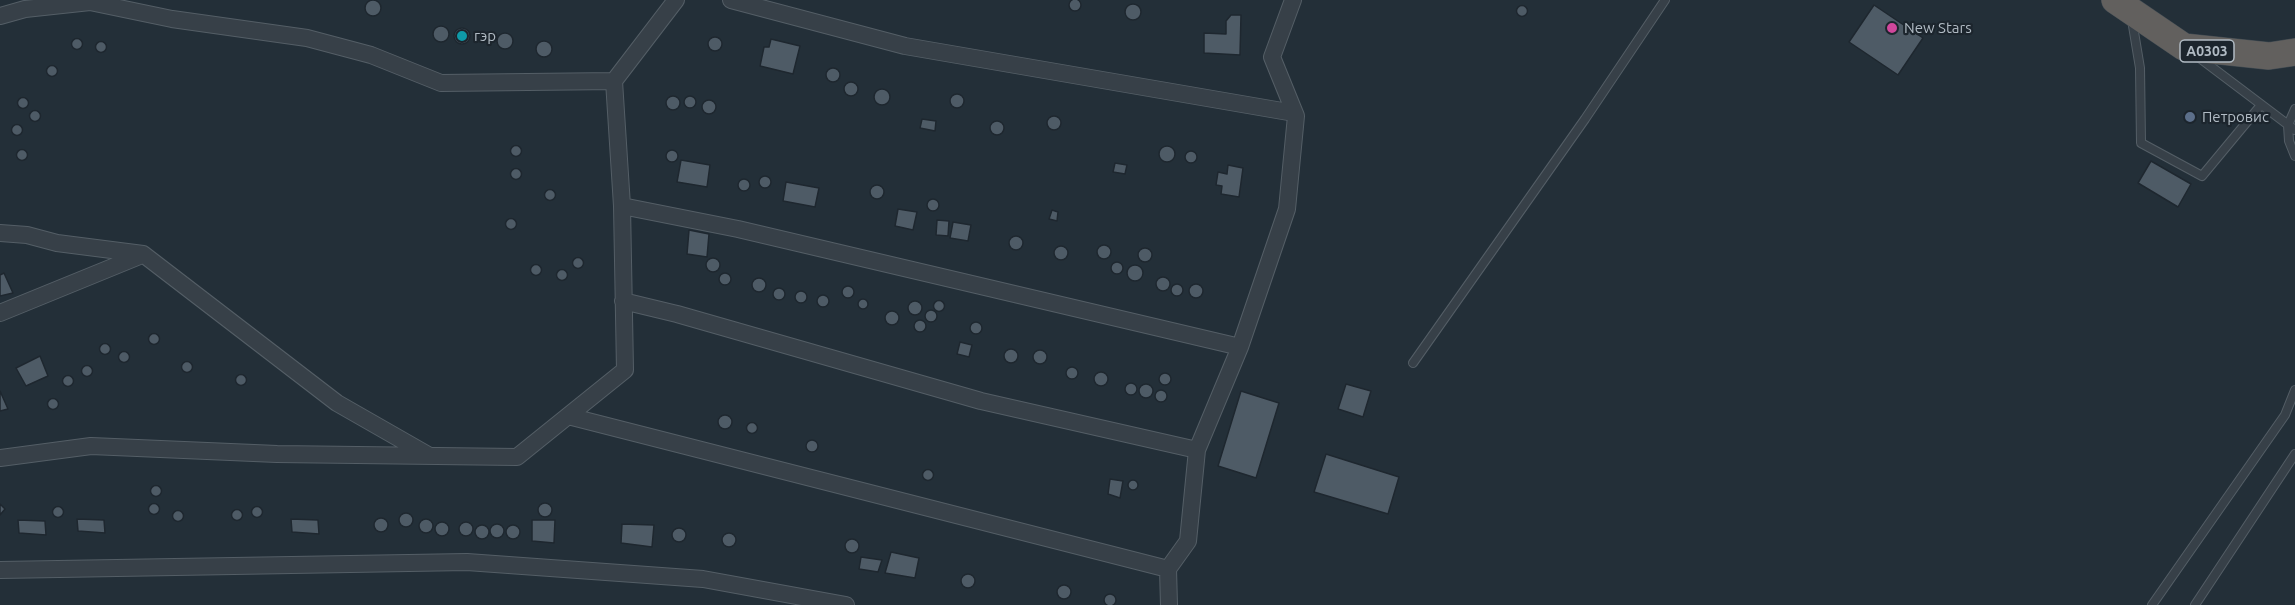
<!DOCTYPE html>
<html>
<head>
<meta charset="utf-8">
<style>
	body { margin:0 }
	canvas { display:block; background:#232f38 }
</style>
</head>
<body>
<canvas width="2295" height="605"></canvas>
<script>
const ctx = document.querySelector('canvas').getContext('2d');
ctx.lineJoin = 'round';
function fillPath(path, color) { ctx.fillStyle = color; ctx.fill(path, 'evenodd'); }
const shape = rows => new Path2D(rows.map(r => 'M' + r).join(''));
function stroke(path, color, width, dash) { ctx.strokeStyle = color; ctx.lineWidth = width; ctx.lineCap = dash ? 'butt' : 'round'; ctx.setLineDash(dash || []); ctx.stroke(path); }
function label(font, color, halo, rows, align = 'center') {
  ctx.font = font + ' Ubuntu,sans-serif'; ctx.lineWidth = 4.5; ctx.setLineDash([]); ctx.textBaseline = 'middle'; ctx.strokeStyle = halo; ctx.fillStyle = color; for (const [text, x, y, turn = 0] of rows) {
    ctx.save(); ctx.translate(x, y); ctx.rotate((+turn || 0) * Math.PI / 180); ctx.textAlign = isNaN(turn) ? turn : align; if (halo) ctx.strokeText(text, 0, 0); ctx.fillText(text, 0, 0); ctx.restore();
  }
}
const building = shape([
	'1069 5a6 6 0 1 1 12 0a6 6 0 1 1-12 0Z',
	'365 8a8 8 0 1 1 16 0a8 8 0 1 1-16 0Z',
	'1125 12a8 8 0 1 1 16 0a8 8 0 1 1-16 0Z',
	[1874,5,1923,38,1898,75,1849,42,1874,5],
	'1516.5 11a5.5 5.5 0 1 1 11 0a5.5 5.5 0 1 1-11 0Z',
	[1231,15,1241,15,1240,55,1204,53,1204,33,1226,34,1226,21,1231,15],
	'433 34a8 8 0 1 1 16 0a8 8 0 1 1-16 0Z',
	'454 36a8 8 0 1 1 16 0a8 8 0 1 1-16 0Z',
	'497 41a8 8 0 1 1 16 0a8 8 0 1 1-16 0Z',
	'708 44a7 7 0 1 1 14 0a7 7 0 1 1-14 0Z',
	'71.5 44a5.5 5.5 0 1 1 11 0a5.5 5.5 0 1 1-11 0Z',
	[771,39,800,46,793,74,760,66,764,47,769,47,771,39],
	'536 49a8 8 0 1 1 16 0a8 8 0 1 1-16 0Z',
	'95.5 47a5.5 5.5 0 1 1 11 0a5.5 5.5 0 1 1-11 0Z',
	'46.5 71a5.5 5.5 0 1 1 11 0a5.5 5.5 0 1 1-11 0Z',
	'826 75a7 7 0 1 1 14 0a7 7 0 1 1-14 0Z',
	'844 89a7 7 0 1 1 14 0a7 7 0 1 1-14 0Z',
	'874 97a8 8 0 1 1 16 0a8 8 0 1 1-16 0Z',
	'950 101a7 7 0 1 1 14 0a7 7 0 1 1-14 0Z',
	'684 102a6 6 0 1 1 12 0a6 6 0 1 1-12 0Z',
	'666 103a7 7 0 1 1 14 0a7 7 0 1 1-14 0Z',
	'17.5 103a5.5 5.5 0 1 1 11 0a5.5 5.5 0 1 1-11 0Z',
	'702 107a7 7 0 1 1 14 0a7 7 0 1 1-14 0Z',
	'29.5 116a5.5 5.5 0 1 1 11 0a5.5 5.5 0 1 1-11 0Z',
	'1047 123a7 7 0 1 1 14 0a7 7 0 1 1-14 0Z',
	[922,119,936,121,935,131,920,128,922,119],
	'990 128a7 7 0 1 1 14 0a7 7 0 1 1-14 0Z',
	'11.5 130a5.5 5.5 0 1 1 11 0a5.5 5.5 0 1 1-11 0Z',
	'510.5 151a5.5 5.5 0 1 1 11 0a5.5 5.5 0 1 1-11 0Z',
	'1159 154a8 8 0 1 1 16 0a8 8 0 1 1-16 0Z',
	'16.5 155a5.5 5.5 0 1 1 11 0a5.5 5.5 0 1 1-11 0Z',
	'666 156a6 6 0 1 1 12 0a6 6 0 1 1-12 0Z',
	'1185 157a6 6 0 1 1 12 0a6 6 0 1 1-12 0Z',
	[681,160,710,165,707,187,677,182,681,160],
	[2151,161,2191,184,2178,207,2138,183,2151,161],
	[1115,163,1127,165,1125,174,1113,172,1115,163],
	[1228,165,1243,168,1239,197,1221,194,1222,186,1216,185,1218,172,1227,174,1228,165],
	'510.5 174a5.5 5.5 0 1 1 11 0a5.5 5.5 0 1 1-11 0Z',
	'759 182a6 6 0 1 1 12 0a6 6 0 1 1-12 0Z',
	'738 185a6 6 0 1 1 12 0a6 6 0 1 1-12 0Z',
	[786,182,819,188,815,207,783,201,786,182],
	'870 192a7 7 0 1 1 14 0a7 7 0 1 1-14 0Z',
	'544.5 195a5.5 5.5 0 1 1 11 0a5.5 5.5 0 1 1-11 0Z',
	'927 205a6 6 0 1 1 12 0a6 6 0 1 1-12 0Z',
	[898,209,917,212,913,230,895,226,898,209],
	[1052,210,1058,212,1057,221,1049,219,1052,210],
	'505.5 224a5.5 5.5 0 1 1 11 0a5.5 5.5 0 1 1-11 0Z',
	[937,220,949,221,948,236,936,235,937,220],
	[953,222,971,225,968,241,950,238,953,222],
	[689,230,709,234,707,257,687,254,689,230],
	'1009 243a7 7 0 1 1 14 0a7 7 0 1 1-14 0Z',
	'1097 252a7 7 0 1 1 14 0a7 7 0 1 1-14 0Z',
	'1054 253a7 7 0 1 1 14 0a7 7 0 1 1-14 0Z',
	'1138 255a7 7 0 1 1 14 0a7 7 0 1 1-14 0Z',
	'572.5 263a5.5 5.5 0 1 1 11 0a5.5 5.5 0 1 1-11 0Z',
	'706 265a7 7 0 1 1 14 0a7 7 0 1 1-14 0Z',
	'1111 268a6 6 0 1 1 12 0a6 6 0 1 1-12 0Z',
	'530.5 270a5.5 5.5 0 1 1 11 0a5.5 5.5 0 1 1-11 0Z',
	'1127 273a8 8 0 1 1 16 0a8 8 0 1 1-16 0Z',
	'556.5 275a5.5 5.5 0 1 1 11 0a5.5 5.5 0 1 1-11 0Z',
	'719 279a6 6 0 1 1 12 0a6 6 0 1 1-12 0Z',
	[4,273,13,293,0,296,0,275,4,273],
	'1156 284a7 7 0 1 1 14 0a7 7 0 1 1-14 0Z',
	'752 285a7 7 0 1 1 14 0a7 7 0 1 1-14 0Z',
	'1171 290a6 6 0 1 1 12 0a6 6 0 1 1-12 0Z',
	'1189 291a7 7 0 1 1 14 0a7 7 0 1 1-14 0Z',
	'842 292a6 6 0 1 1 12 0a6 6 0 1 1-12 0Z',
	'773 294a6 6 0 1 1 12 0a6 6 0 1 1-12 0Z',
	'795 297a6 6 0 1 1 12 0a6 6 0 1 1-12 0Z',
	'817 301a6 6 0 1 1 12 0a6 6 0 1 1-12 0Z',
	'858 304a5 5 0 1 1 10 0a5 5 0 1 1-10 0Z',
	'933.5 306a5.5 5.5 0 1 1 11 0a5.5 5.5 0 1 1-11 0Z',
	'908 308a7 7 0 1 1 14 0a7 7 0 1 1-14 0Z',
	'925 316a6 6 0 1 1 12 0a6 6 0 1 1-12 0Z',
	'885 318a7 7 0 1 1 14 0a7 7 0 1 1-14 0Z',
	'914 326a6 6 0 1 1 12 0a6 6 0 1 1-12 0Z',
	'970 328a6 6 0 1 1 12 0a6 6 0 1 1-12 0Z',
	'148.5 339a5.5 5.5 0 1 1 11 0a5.5 5.5 0 1 1-11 0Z',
	[960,342,972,345,969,357,957,354,960,342],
	'99.5 349a5.5 5.5 0 1 1 11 0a5.5 5.5 0 1 1-11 0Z',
	'1004 356a7 7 0 1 1 14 0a7 7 0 1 1-14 0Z',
	'1033 357a7 7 0 1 1 14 0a7 7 0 1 1-14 0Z',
	'118.5 357a5.5 5.5 0 1 1 11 0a5.5 5.5 0 1 1-11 0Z',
	[40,356,48,376,26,386,16,368,40,356],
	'181.5 367a5.5 5.5 0 1 1 11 0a5.5 5.5 0 1 1-11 0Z',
	'81.5 371a5.5 5.5 0 1 1 11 0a5.5 5.5 0 1 1-11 0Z',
	'1066 373a6 6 0 1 1 12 0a6 6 0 1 1-12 0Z',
	'1094 379a7 7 0 1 1 14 0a7 7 0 1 1-14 0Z',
	'1159 379a6 6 0 1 1 12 0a6 6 0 1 1-12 0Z',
	'235.5 380a5.5 5.5 0 1 1 11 0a5.5 5.5 0 1 1-11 0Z',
	'62.5 381a5.5 5.5 0 1 1 11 0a5.5 5.5 0 1 1-11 0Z',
	'1125 389a6 6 0 1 1 12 0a6 6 0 1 1-12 0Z',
	[1346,384,1371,391,1363,417,1338,409,1346,384],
	'1139 391a7 7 0 1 1 14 0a7 7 0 1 1-14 0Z',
	'1155 396a6 6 0 1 1 12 0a6 6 0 1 1-12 0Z',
	[0,391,8,409,0,411,0,391],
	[1241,391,1279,403,1256,478,1218,466,1241,391],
	'47.5 404a5.5 5.5 0 1 1 11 0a5.5 5.5 0 1 1-11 0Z',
	'718 422a7 7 0 1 1 14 0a7 7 0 1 1-14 0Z',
	'746.5 428a5.5 5.5 0 1 1 11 0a5.5 5.5 0 1 1-11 0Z',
	'806 446a6 6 0 1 1 12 0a6 6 0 1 1-12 0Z',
	[1326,454,1399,477,1388,514,1314,492,1326,454],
	'922.5 475a5.5 5.5 0 1 1 11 0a5.5 5.5 0 1 1-11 0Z',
	[1110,479,1123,481,1120,498,1108,494,1110,479],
	'1128 485a5 5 0 1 1 10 0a5 5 0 1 1-10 0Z',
	'150.5 491a5.5 5.5 0 1 1 11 0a5.5 5.5 0 1 1-11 0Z',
	'538 510a7 7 0 1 1 14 0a7 7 0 1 1-14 0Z',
	'148.5 509a5.5 5.5 0 1 1 11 0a5.5 5.5 0 1 1-11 0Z',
	[0,504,5,509,0,515,0,504],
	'52.5 512a5.5 5.5 0 1 1 11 0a5.5 5.5 0 1 1-11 0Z',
	'251.5 512a5.5 5.5 0 1 1 11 0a5.5 5.5 0 1 1-11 0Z',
	'231.5 515a5.5 5.5 0 1 1 11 0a5.5 5.5 0 1 1-11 0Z',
	'172.5 516a5.5 5.5 0 1 1 11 0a5.5 5.5 0 1 1-11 0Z',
	'399 520a7 7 0 1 1 14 0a7 7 0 1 1-14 0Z',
	'374 525a7 7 0 1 1 14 0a7 7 0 1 1-14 0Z',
	[77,519,104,520,105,533,78,531,77,519],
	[291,519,318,520,319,534,292,532,291,519],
	'419 526a7 7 0 1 1 14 0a7 7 0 1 1-14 0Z',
	[18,520,45,521,46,535,19,533,18,520],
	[532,520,555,520,554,543,532,541,532,520],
	'459 529a7 7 0 1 1 14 0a7 7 0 1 1-14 0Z',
	'435 529a7 7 0 1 1 14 0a7 7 0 1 1-14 0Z',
	[622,524,654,525,652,547,621,543,622,524],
	'490 531a7 7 0 1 1 14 0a7 7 0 1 1-14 0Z',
	'475 532a7 7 0 1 1 14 0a7 7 0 1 1-14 0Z',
	'506 532a7 7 0 1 1 14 0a7 7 0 1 1-14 0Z',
	'672 535a7 7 0 1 1 14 0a7 7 0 1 1-14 0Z',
	'722 540a7 7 0 1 1 14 0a7 7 0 1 1-14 0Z',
	'845 546a7 7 0 1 1 14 0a7 7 0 1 1-14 0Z',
	[891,552,919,558,915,578,885,573,891,552],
	[861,557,882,560,878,572,859,569,861,557],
	'961 581a7 7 0 1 1 14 0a7 7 0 1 1-14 0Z',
	'1057 592a7 7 0 1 1 14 0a7 7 0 1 1-14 0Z',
	'1104 600a6 6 0 1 1 12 0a6 6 0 1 1-12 0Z'
]);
fillPath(building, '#4e5b66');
stroke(building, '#1e272f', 1.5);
const service = shape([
	[2132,20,2140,68,2141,143,2202,176,2261,105],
	[2197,56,2295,130],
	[2295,109,2288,125,2289,141,2295,156],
	[1413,363,1585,119,1665,0],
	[2152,605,2285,415,2295,390],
	[2195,605,2295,454]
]);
const minor = shape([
	[731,0,905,46,1294,113],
	[0,16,25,9,90,2,172,19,307,38,371,55,441,83,614,81],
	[622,206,738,229,1240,347],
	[0,233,27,235,57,243,143,254,337,403,428,455],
	[623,301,677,314,981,401,1197,450],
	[0,313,142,255],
	[568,416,1168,569],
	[0,458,91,446,277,454,517,457,625,370,622,206,614,81,676,0],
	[0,570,467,562,703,579,846,605],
	[1169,605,1168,569,1188,541,1197,450,1240,347,1287,209,1296,116,1272,57,1293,0]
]);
const trunk = shape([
	[2115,0,2184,47,2269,56,2295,52]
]);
stroke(service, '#545e66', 10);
stroke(minor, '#545e66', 18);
stroke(trunk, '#414b53', 28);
stroke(service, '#374048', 8);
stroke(minor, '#374048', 16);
stroke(trunk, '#62605e', 27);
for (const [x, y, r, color] of [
	[1892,28,6,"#d1479c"],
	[462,36,6,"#0f9aa8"],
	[2190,117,6,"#5c6f8a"]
]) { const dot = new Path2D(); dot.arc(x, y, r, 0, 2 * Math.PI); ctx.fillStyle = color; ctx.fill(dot); stroke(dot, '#1c252d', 2); }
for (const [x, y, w] of [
	[2207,51,54]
]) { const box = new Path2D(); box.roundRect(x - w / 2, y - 11, w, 22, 4.5); ctx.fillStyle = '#1c252d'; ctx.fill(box); stroke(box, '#b1bbc4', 1.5); }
label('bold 14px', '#b1bbc4', null, [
	["A0303",2207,51]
]);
label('15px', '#b1bbc4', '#1c252d', [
	["New Stars",1904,28],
	["гэр",474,36],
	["Петровис",2202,117]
], 'left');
</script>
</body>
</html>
